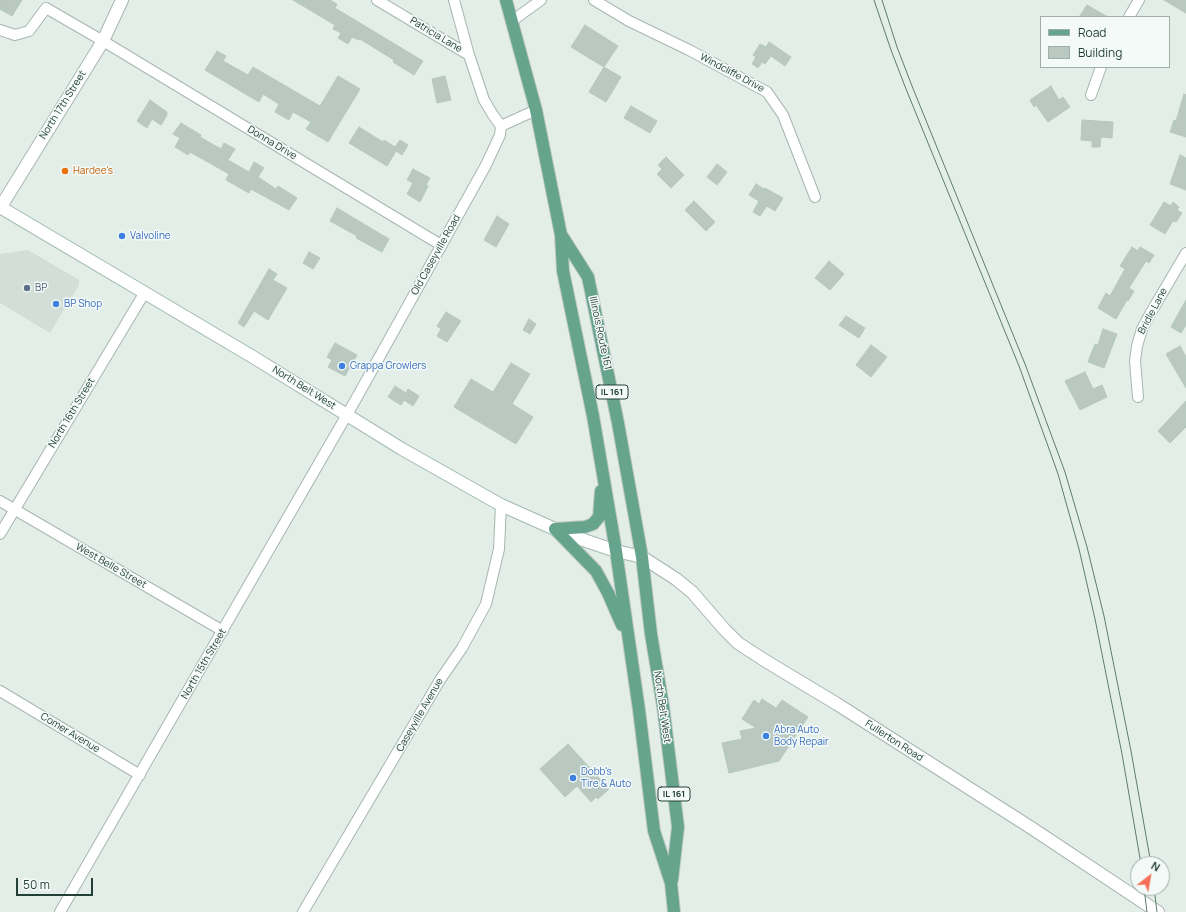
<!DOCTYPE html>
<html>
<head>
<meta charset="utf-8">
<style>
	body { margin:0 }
	#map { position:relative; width:1186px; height:912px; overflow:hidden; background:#e4eee8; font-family:Manrope,sans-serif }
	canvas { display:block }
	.legend { position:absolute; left:1040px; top:16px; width:130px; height:52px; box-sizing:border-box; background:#f4faf7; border:1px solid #a0b0a9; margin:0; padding:5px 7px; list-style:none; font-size:12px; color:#224035 }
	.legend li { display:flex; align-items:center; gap:8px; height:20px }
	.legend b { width:20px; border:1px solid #a0b0a9 }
	.north { position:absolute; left:1130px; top:856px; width:40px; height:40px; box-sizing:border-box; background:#f4faf7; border:1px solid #a0b0a9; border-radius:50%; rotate:31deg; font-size:11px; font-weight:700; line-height:16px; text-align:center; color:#224035 }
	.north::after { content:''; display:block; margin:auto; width:14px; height:18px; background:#f67059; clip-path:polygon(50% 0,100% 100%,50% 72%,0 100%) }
	.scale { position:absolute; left:16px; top:878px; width:77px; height:18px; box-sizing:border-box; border:2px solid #224035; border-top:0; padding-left:5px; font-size:12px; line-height:14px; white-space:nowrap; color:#224035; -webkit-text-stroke:3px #f4faf7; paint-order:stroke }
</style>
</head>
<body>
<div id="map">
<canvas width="1186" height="912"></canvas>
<ul class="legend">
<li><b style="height:5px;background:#67a48e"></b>Road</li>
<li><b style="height:11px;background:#b9c9c1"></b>Building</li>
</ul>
<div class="north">N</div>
<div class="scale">50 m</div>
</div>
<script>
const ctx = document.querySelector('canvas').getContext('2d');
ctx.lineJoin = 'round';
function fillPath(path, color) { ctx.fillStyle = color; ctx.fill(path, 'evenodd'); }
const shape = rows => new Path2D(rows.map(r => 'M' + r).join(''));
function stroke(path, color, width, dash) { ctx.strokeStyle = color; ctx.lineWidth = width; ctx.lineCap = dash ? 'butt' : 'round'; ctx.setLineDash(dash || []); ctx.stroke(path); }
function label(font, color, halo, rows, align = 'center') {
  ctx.font = font + ' Manrope,sans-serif'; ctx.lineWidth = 3; ctx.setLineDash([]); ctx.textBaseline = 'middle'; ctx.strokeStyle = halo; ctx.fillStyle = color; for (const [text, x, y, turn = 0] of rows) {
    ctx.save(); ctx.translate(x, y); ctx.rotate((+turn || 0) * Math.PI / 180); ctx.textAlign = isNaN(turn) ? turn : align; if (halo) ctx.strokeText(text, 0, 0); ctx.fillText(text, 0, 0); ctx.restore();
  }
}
fillPath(shape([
	[28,250,79,280,79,285,50,333,0,303,0,254]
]), '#d2ded7');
const building = shape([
	[0,0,22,0,12,16,0,9,0,0],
	[293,0,330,0,337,4,335,8,423,61,414,75,393,62,394,60,360,39,359,40,352,37,348,44,338,38,341,33,333,29,335,25,293,0],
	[1164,0,1186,0,1186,13,1164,0],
	[1087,5,1108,17,1079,17,1087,5],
	[585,25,618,46,604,67,621,77,606,102,589,92,604,67,571,47,585,25],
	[769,42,791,57,785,66,771,56,765,64,762,62,758,68,752,64,756,57,753,55,760,44,766,47,769,42],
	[217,51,226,56,223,61,248,75,253,67,320,106,338,76,360,89,328,142,306,129,311,122,293,112,289,120,275,112,279,104,263,94,259,102,205,70,217,51],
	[445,76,451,100,437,103,432,79,445,76],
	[1051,86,1059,100,1063,97,1070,107,1048,122,1036,105,1034,107,1030,100,1051,86],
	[1184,94,1186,95,1186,137,1170,132,1174,120,1176,121,1184,94],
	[150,100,167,112,167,115,161,125,152,119,147,128,137,121,150,100],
	[631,106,657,121,650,133,624,118,631,106],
	[1082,120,1113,122,1112,138,1101,137,1100,147,1092,147,1092,141,1081,140,1082,120],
	[181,123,201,135,200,137,221,149,224,143,235,149,228,160,249,172,254,162,264,168,258,177,276,189,278,186,297,198,289,210,251,189,249,193,226,180,229,174,190,152,188,155,175,147,180,138,173,134,181,123],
	[359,127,383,142,384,140,395,147,400,140,408,145,402,155,396,151,387,166,349,143,359,127],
	[1180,155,1186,158,1186,190,1170,184,1180,155],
	[666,157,684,175,671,188,657,174,662,169,658,165,666,157],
	[717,164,727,172,717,185,707,177,717,164],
	[413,169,430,178,426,185,428,186,420,202,407,194,413,183,407,180,413,169],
	[756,184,764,189,765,188,783,198,775,211,767,206,760,216,753,212,759,201,749,195,756,184],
	[694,201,715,222,706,231,685,210,694,201],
	[1164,202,1171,206,1173,202,1179,207,1177,210,1182,213,1176,222,1173,221,1165,234,1150,225,1164,202],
	[337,208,389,239,382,252,356,238,357,236,330,221,337,208],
	[497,216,509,224,496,247,484,240,497,216],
	[1132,247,1138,251,1140,247,1154,255,1149,263,1146,261,1129,288,1134,291,1128,301,1127,300,1116,319,1098,308,1106,293,1110,296,1125,269,1120,266,1132,247],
	[309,252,320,258,313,269,303,263,309,252],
	[829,261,844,274,830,290,815,278,829,261],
	[269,269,277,274,273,280,287,288,268,320,254,311,244,327,238,323,269,269],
	[1186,300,1186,325,1181,333,1171,327,1186,300],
	[446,312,461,321,447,342,437,336,441,329,437,326,446,312],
	[846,316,865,328,859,338,839,325,846,316],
	[529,319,536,324,530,334,523,330,529,319],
	[1103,329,1117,334,1104,368,1088,362,1095,344,1098,345,1103,329],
	[335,343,357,355,345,376,328,367,332,360,327,357,335,343],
	[871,345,887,357,871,377,856,365,871,345],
	[1180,346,1186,357,1186,388,1166,354,1180,346],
	[511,363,530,374,512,404,533,417,516,444,454,407,471,379,493,392,511,363],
	[1085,372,1093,389,1102,385,1107,397,1080,410,1065,381,1085,372],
	[395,386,406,393,408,389,419,396,413,406,404,400,401,405,388,397,395,386],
	[1186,401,1186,427,1170,443,1158,431,1186,401],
	[762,699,776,708,782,700,808,717,779,761,729,773,722,743,742,739,740,731,756,728,742,719,754,700,759,704,762,699],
	[568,744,609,789,598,799,596,797,591,802,577,786,565,797,540,769,568,744]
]);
fillPath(building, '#b9c9c1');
stroke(building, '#b6c8be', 1);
const minor = shape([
	[377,0,469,55,484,100,493,115,501,126],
	[454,0,469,55],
	[594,0,629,21,689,50,767,92,783,115,815,197],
	[1129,17,1139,0],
	[512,21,541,0],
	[0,30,15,35,29,31,46,8,103,41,441,245],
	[1091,95,1101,67],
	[1138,397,1135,361,1137,346,1142,329,1150,314,1186,253],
	[0,501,223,631],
	[0,534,145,292],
	[0,691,140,775],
	[60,912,356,399,486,165,500,135,501,126,536,110],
	[303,912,440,680,462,648,486,604,499,549,501,505]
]);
const tertiary = shape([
	[0,208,103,41,122,0],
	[642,557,676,579,692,592,724,629,738,643,764,660,837,704,1030,827,1158,912]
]);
const secondary = shape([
	[0,207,253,357,402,449,501,505,566,534,616,551,642,557]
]);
const primary = shape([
	[506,0,536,110,561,235,563,271,593,416,616,551,639,710,654,831,671,883,674,912],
	[562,236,588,277,618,423,642,557,651,634,663,706,678,827,672,880],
	[555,529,596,571,608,593,622,625],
	[555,529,585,527,593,524,599,517,601,491]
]);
stroke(minor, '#a6b6af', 12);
stroke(tertiary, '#a6b6af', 14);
stroke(secondary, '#a1baaf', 14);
stroke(primary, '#c1cac6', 14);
stroke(minor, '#fff', 10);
stroke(tertiary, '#fff', 12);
stroke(secondary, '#fff', 12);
stroke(primary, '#67a48e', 12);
stroke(shape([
	[874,0,891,50,906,89,1019,366,1048,446,1058,474,1079,549,1095,619,1122,754,1141,864],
	[882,0,897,47,912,86,1025,364,1065,472,1087,547,1104,616,1131,751,1151,864],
	[1144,888,1147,912],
	[1154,888,1157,912]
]), '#5d7b70', 1);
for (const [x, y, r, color] of [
	[65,171,4,"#e8710a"],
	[122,236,4,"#3f7fe0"],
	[27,288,4,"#5c6f8a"],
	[56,304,4,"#3f7fe0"],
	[342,366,4,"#3f7fe0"],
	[766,736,4,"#3f7fe0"],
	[573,778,4,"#3f7fe0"]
]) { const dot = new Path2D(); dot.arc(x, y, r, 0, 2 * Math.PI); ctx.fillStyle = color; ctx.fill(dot); stroke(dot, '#f4faf7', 1.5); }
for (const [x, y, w] of [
	[612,392,32],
	[674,794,32]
]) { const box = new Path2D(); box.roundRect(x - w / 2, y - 7, w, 14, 3); ctx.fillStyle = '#f4faf7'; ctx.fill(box); stroke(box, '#224035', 1); }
label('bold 9px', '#224035', null, [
	["IL 161",612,392],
	["IL 161",674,794]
]);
label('10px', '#224035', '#f4faf7', [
	["Patricia Lane",436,35,31],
	["Windcliffe Drive",732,73,28],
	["North 17th Street",63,105,-58],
	["Donna Drive",272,143,31],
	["Old Caseyville Road",436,255,-61],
	["Bridle Lane",1153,311,-62],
	["Illinois Route 161",600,333,78],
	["North Belt West",304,388,32],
	["North 16th Street",72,413,-59],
	["West Belle Street",111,566,30],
	["North 15th Street",204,664,-60],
	["North Belt West",662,707,82],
	["Caseyville Avenue",420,715,-60],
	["Comer Avenue",70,733,31],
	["Fullerton Road",894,741,33]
]);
label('10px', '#c56008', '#f4faf7', [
	["Hardee's",73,171]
], 'left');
label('10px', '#366cbe', '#f4faf7', [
	["Valvoline",130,236],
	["BP Shop",64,304],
	["Grappa Growlers",350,366],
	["Abra Auto",774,730],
	["Body Repair",774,742],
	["Dobb's",581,772],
	["Tire & Auto",581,784]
], 'left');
label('10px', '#4e5e75', '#f4faf7', [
	["BP",35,288]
], 'left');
</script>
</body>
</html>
